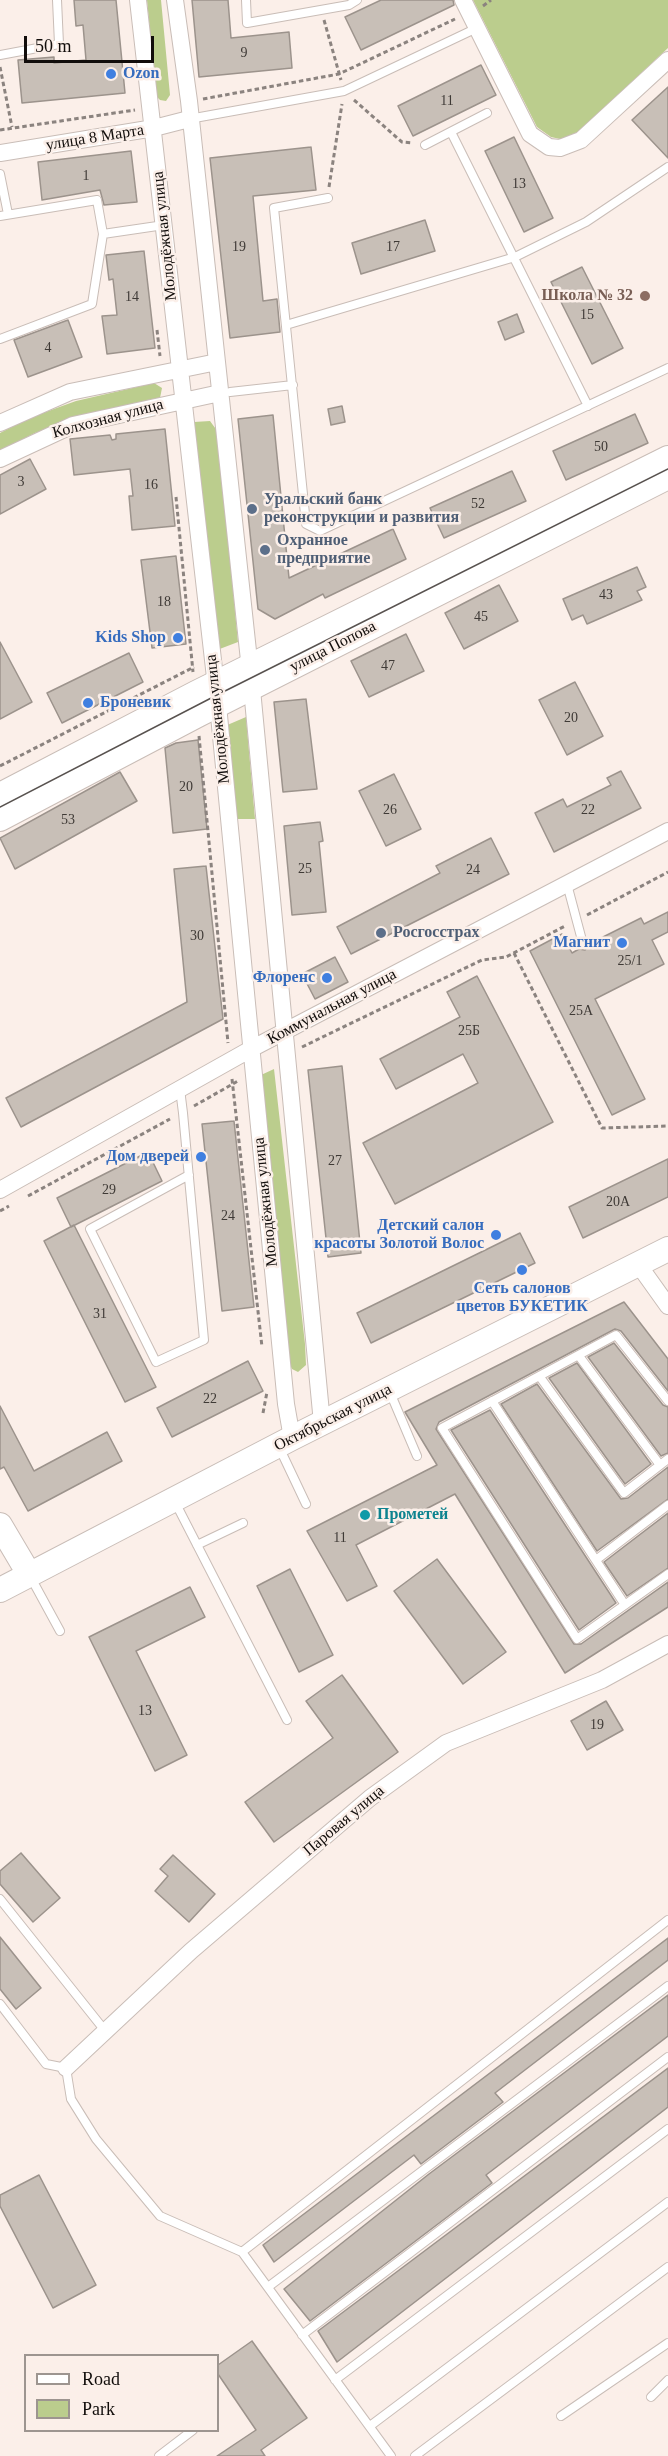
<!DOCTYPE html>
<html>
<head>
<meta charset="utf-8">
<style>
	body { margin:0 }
	#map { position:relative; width:668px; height:2456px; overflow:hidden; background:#fbefe9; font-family:"Times New Roman",serif }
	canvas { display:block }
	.legend { position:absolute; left:24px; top:2354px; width:195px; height:78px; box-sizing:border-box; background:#fbefe9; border:2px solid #9d9590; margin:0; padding:8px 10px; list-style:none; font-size:18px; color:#110d0b }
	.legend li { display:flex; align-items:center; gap:12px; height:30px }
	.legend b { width:30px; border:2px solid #9d9590 }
	.scale { position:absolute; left:24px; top:36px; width:130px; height:27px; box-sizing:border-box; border:3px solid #110d0b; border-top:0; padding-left:8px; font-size:18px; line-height:21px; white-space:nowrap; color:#110d0b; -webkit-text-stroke:4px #fbefe9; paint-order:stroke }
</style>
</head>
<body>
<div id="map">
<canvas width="668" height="2456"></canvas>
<ul class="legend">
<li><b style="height:8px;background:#fff"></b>Road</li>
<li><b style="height:16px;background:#bbcd8d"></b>Park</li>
</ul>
<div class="scale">50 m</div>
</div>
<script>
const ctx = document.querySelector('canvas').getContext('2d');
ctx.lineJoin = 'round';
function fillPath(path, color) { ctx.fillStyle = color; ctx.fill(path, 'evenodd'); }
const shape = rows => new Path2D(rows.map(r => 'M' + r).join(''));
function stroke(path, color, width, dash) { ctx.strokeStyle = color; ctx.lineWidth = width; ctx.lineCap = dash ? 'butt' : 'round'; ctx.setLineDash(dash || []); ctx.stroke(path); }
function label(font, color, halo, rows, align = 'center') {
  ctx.font = font + ' "Times New Roman",serif'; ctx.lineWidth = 5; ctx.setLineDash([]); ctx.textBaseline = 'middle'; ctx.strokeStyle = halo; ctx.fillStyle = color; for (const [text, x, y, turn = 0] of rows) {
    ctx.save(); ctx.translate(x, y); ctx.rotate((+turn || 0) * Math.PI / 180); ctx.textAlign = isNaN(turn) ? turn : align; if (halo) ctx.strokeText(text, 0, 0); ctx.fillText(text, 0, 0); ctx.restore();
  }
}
fillPath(shape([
	[147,0,161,0,170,95,166,101,160,100,156,96],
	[473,0,668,0,668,48,576,134,560,139,551,137,537,127],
	[154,383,162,388,160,398,75,418,35,433,0,451,0,433,29,418,76,401],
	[210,421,218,432,238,642,217,650,190,432,194,422],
	[246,717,255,819,235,819,225,726],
	[274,1069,305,1344,306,1365,298,1372,292,1369,288,1361,261,1075]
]), '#bbcd8d');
const building = shape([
	[74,0,116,0,125,93,22,103,18,60,54,57,54,63,86,60,83,25,76,26,74,0],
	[192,0,228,0,231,38,289,32,292,68,199,77,192,0],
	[381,0,453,0,454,5,361,50,345,17,381,0],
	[481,65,496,95,413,136,398,106,481,65],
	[668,87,668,158,632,120,668,87],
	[514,137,553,218,524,232,485,151,514,137],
	[311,147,316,190,253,196,263,301,277,299,280,332,230,338,210,158,311,147],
	[131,151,137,202,104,205,100,190,42,200,38,162,131,151],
	[425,220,435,251,361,274,352,243,425,220],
	[144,251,155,348,107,354,102,316,117,315,113,279,109,280,106,255,144,251],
	[582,267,623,348,592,364,551,282,582,267],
	[517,314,524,332,505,340,498,322,517,314],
	[68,320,82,357,28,377,14,340,68,320],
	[342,406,345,422,331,425,328,409,342,406],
	[635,414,648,443,566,480,553,451,635,414],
	[273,415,289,578,393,529,406,559,325,598,323,594,275,619,258,609,238,419,273,415],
	[165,429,175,526,132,530,129,496,133,496,130,469,74,475,70,439,110,435,112,440,116,439,116,434,165,429],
	[30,459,46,489,0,514,0,475,30,459],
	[512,471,526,501,444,538,430,508,512,471],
	[176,556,186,644,152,648,141,560,176,556],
	[637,567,646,587,637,591,642,600,587,624,583,615,572,620,563,599,637,567],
	[499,585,518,621,464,649,445,613,499,585],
	[406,634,424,671,369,697,351,661,406,634],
	[0,642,32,702,0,719,0,642],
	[129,653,143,682,62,723,47,693,129,653],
	[575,682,603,736,567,755,539,700,575,682],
	[306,699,317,789,283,792,274,702,306,699],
	[198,740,207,829,173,833,165,748,176,743,198,740],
	[621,771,641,808,554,852,535,813,563,799,567,807,611,785,607,778,621,771],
	[120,772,137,801,15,869,0,838,120,772],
	[394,774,421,829,386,846,359,791,394,774],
	[320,822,323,841,319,842,326,912,292,915,284,826,320,822],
	[491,838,509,874,351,954,337,927,440,873,436,866,491,838],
	[206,866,223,1019,21,1127,6,1098,187,1002,174,869,206,866],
	[668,912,668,932,652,940,664,964,595,999,645,1099,612,1115,530,951,562,934,572,953,579,949,585,950,589,944,641,918,644,924,668,912],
	[335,957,348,982,315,999,302,974,335,957],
	[477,976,553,1122,395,1204,363,1143,478,1083,463,1054,396,1089,380,1059,460,1017,447,992,477,976],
	[342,1066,361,1253,328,1257,308,1070,342,1066],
	[234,1121,254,1307,222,1311,202,1124,234,1121],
	[148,1152,162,1181,71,1227,57,1198,148,1152],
	[668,1159,668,1197,583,1238,569,1207,668,1159],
	[74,1225,156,1387,125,1402,44,1241,74,1225],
	[520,1233,535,1263,371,1343,357,1313,520,1233],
	[624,1302,668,1359,668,1391,621,1331,615,1329,439,1422,436,1429,574,1644,581,1644,668,1582,668,1607,565,1673,455,1494,356,1545,377,1586,347,1601,307,1531,437,1465,405,1412,624,1302],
	[614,1343,663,1405,668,1407,668,1453,661,1456,588,1357,614,1343],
	[248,1361,263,1391,172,1437,157,1408,248,1361],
	[577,1363,651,1464,625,1484,549,1378,577,1363],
	[537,1384,621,1499,628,1498,668,1467,668,1499,597,1551,501,1404,537,1384],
	[0,1406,34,1471,107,1432,122,1461,28,1511,4,1467,0,1469,0,1406],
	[490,1410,616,1603,579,1630,451,1430,490,1410],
	[668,1513,668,1568,627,1596,604,1562,668,1513],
	[437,1559,506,1652,463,1684,394,1591,437,1559],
	[290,1569,333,1655,299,1672,257,1586,290,1569],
	[190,1587,205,1617,136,1651,187,1755,155,1771,89,1637,190,1587],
	[342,1675,398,1752,274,1842,245,1802,333,1738,306,1701,342,1675],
	[606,1701,623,1730,587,1750,571,1721,606,1701],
	[21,1853,60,1898,33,1922,0,1884,0,1871,21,1853],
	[173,1855,215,1894,189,1922,155,1891,168,1876,160,1869,173,1855],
	[0,1937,41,1988,16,2009,0,1989,0,1937],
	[668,1938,668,1960,495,2093,503,2102,421,2164,414,2155,274,2262,263,2245,668,1938],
	[668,1995,668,2036,486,2175,492,2183,310,2321,284,2289,429,2174,668,1995],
	[668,2068,668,2107,337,2362,318,2331,668,2068],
	[39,2175,96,2285,53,2308,0,2206,0,2195,39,2175],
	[252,2341,307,2418,261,2450,265,2456,217,2456,256,2430,218,2374,218,2365,252,2341]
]);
fillPath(building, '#c8bfb7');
stroke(building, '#9c938c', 1.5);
const lane = shape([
	[246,0,247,23,349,5,357,0],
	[0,55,59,44,57,0],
	[189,119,344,91,477,28],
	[451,132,588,406],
	[425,145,487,113],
	[0,174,8,214],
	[328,198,274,208,306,524,320,531,668,368],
	[0,216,97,200,103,234,92,304,0,339],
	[103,234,164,225],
	[286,325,515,257,586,222,668,167],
	[230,392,293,385],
	[567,884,583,944],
	[180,1089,183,1113,204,1340,156,1362,90,1229,189,1175],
	[579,1356,660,1465],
	[540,1377,624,1493,668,1459],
	[389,1390,417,1456],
	[492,1401,625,1605],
	[668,1401,616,1335,442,1428,577,1639,668,1574],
	[279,1447,306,1504],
	[175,1502,287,1720],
	[197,1545,243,1523],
	[596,1560,668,1505],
	[30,1576,60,1631],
	[0,1899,106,2032],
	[0,2004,46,2064,66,2068,71,2099,96,2139,160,2216,242,2252,391,2456],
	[242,2252,668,1920],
	[268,2287,668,1986],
	[302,2335,668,2057],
	[335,2380,668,2129],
	[651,2397,668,2380],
	[561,2416,668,2343],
	[370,2426,668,2202],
	[159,2456,193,2430],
	[415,2456,668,2267]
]);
const street = shape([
	[138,0,217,695,286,1404,292,1438],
	[175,0,189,101,251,679,322,1423],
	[463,0,530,134,549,147,560,148,581,140,668,60],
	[0,153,154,128,189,119],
	[0,423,70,392,217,362],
	[0,459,73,425,220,393],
	[0,1190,251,1049,668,831],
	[638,1264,668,1306],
	[66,2068,191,1951,370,1798,446,1743,602,1680,668,1644]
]);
const secondary = shape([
	[0,795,196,693,668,458],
	[0,819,198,715,668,477],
	[0,1525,29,1574],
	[0,1590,292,1438,668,1249]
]);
stroke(lane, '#c9bdb7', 10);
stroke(street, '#c9bdb7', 18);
stroke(secondary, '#c9bdb7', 26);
stroke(shape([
	[483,6,491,0],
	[324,20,341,80],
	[0,67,12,127],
	[203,99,339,74,455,19],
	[354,100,402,142,413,143],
	[0,130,135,110],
	[329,187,342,104],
	[157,330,160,356],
	[176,497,193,672],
	[199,736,228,1043],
	[0,766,194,667],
	[587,915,668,872],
	[514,953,602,1128,668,1126],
	[302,1047,482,960,506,957,565,926],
	[232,1079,262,1347],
	[194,1106,238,1081],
	[28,1196,170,1119],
	[0,1211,9,1206],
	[263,1413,267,1392]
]), '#8b837f', 3, [4.5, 3]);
stroke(lane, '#fff', 8);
stroke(street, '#fff', 16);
stroke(secondary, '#fff', 24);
stroke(shape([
	[0,807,217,695,668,469]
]), '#58524f', 1.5);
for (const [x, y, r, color] of [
	[111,74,6,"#3f7fe0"],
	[645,296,6,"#8d6e63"],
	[252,509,6,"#5c6f8a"],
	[265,550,6,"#5c6f8a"],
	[178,638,6,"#3f7fe0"],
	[88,703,6,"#3f7fe0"],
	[381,933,6,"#5c6f8a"],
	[622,943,6,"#3f7fe0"],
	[327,978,6,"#3f7fe0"],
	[201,1157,6,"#3f7fe0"],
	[496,1235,6,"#3f7fe0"],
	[522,1270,6,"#3f7fe0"],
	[365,1515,6,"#0f9aa8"]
]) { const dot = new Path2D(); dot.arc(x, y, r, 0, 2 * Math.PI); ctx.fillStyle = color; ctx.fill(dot); stroke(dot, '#fbefe9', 2); }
label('14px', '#3f3a36', null, [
	["9",244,53],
	["11",447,101],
	["1",86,176],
	["13",519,184],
	["19",239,247],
	["17",393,247],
	["14",132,297],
	["15",587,315],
	["4",48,348],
	["50",601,447],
	["3",21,482],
	["16",151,485],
	["52",478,504],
	["43",606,595],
	["18",164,602],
	["45",481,617],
	["47",388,666],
	["20",571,718],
	["20",186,787],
	["26",390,810],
	["22",588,810],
	["53",68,820],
	["25",305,869],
	["24",473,870],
	["30",197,936],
	["25/1",630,961],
	["25А",581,1011],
	["25Б",469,1031],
	["27",335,1161],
	["29",109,1190],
	["20А",618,1202],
	["24",228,1216],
	["31",100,1314],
	["22",210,1399],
	["11",340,1538],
	["13",145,1711],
	["19",597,1725]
]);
label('bold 16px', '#366cbe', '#fbefe9', [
	["Ozon",123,74,"left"],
	["Kids Shop",166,638],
	["Броневик",100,703,"left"],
	["Магнит",610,943],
	["Флоренс",315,978],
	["Дом дверей",189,1157],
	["Детский салон",484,1226],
	["красоты Золотой Волос",484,1244],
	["Сеть салонов",522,1289,"center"],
	["цветов БУКЕТИК",522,1307,"center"]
], 'right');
label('16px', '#110d0b', '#fbefe9', [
	["улица 8 Марта",95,138,-9],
	["Молодёжная улица",165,236,-96],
	["Колхозная улица",108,419,-15],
	["улица Попова",333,647,-27],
	["Молодёжная улица",218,719,-96],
	["Коммунальная улица",332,1007,-28],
	["Молодёжная улица",266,1202,-96],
	["Октябрьская улица",333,1418,-27],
	["Паровая улица",344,1821,-40]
]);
label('bold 16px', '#785e54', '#fbefe9', [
	["Школа № 32",633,296]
], 'right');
label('bold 16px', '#4e5e75', '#fbefe9', [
	["Уральский банк",264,500],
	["реконструкции и развития",264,518],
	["Охранное",277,541],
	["предприятие",277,559],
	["Росгосстрах",393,933]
], 'left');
label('bold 16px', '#0d838f', '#fbefe9', [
	["Прометей",377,1515]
], 'left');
</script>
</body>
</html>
